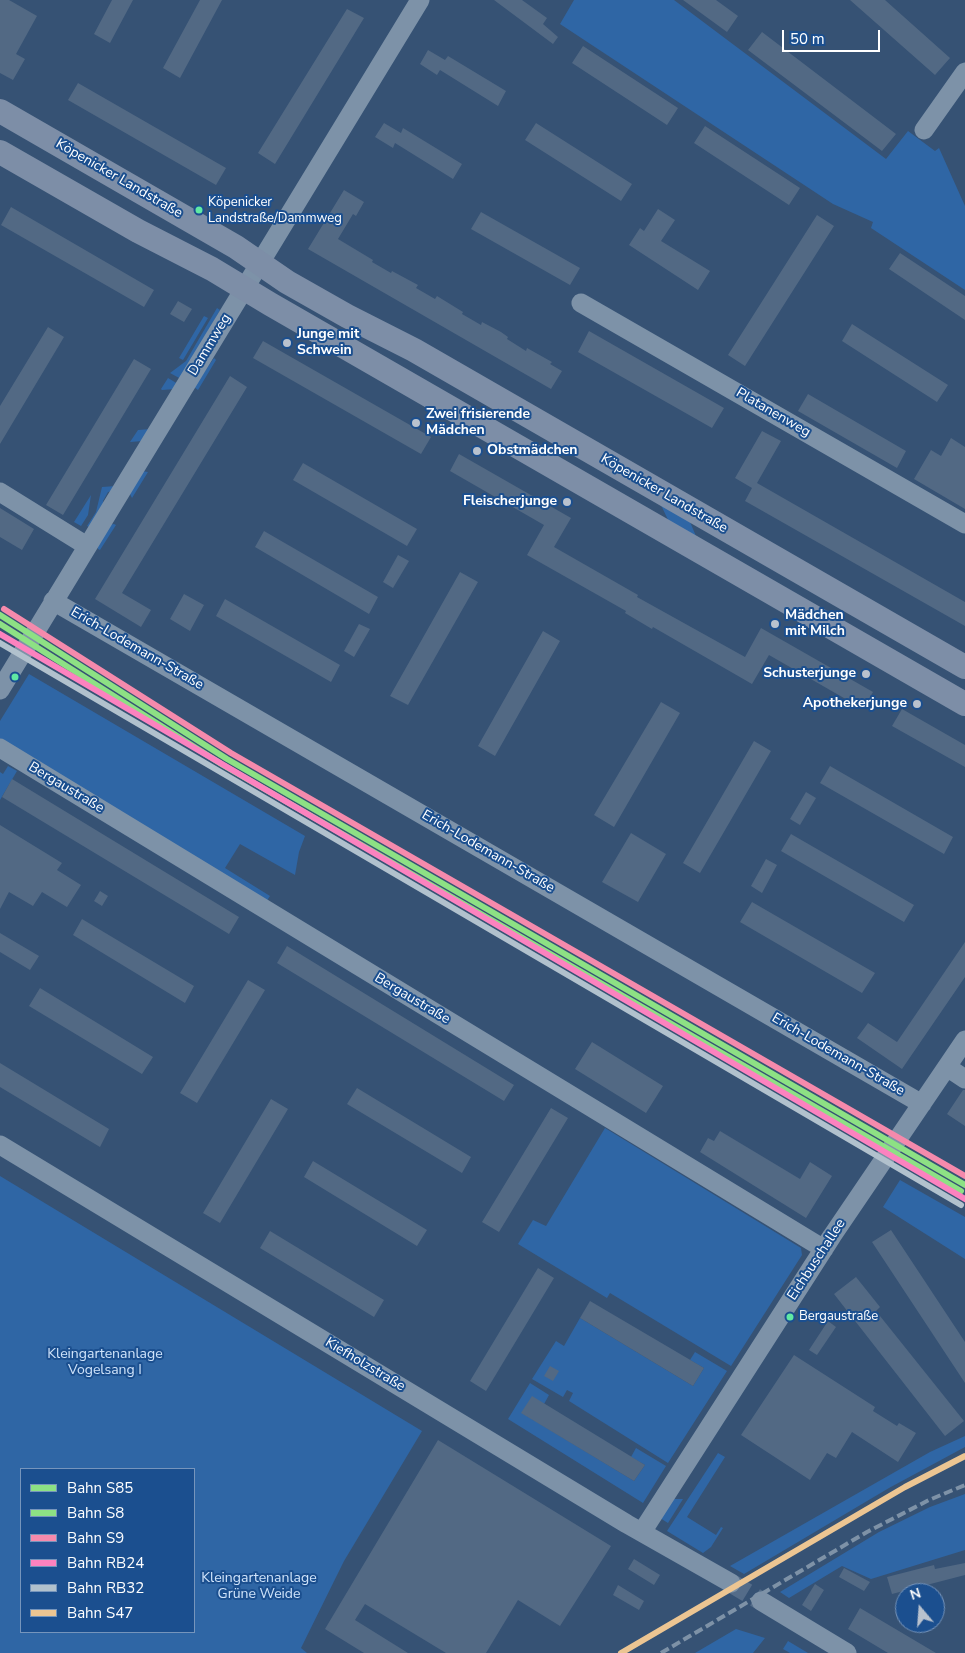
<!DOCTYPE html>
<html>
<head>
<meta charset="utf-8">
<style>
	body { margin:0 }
	#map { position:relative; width:965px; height:1653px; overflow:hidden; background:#365274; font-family:"Nunito Sans",sans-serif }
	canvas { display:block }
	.legend { position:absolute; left:20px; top:1468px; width:175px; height:165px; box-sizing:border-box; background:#1b4f8f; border:1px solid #7695bc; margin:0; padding:6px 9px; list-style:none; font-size:15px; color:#fff }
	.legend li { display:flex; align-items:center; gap:10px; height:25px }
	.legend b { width:25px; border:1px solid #7695bc }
	.north { position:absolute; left:895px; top:1583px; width:50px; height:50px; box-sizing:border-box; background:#1b4f8f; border:1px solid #7695bc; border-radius:50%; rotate:342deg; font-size:14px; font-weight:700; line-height:20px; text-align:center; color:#fff }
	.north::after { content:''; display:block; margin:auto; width:18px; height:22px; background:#b9c2ce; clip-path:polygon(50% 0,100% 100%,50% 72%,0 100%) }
	.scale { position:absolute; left:782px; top:30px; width:98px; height:22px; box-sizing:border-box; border:2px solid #fff; border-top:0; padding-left:6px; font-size:15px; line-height:18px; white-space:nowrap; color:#fff; -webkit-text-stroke:4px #1b4f8f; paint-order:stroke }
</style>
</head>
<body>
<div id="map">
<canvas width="965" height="1653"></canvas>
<ul class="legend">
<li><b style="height:6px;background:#8de184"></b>Bahn S85</li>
<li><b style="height:6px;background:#8de184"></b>Bahn S8</li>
<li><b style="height:6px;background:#f58aac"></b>Bahn S9</li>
<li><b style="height:6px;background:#fc82bf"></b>Bahn RB24</li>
<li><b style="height:6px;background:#b1c1cd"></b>Bahn RB32</li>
<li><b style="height:6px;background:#ecc592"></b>Bahn S47</li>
</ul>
<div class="north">N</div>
<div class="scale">50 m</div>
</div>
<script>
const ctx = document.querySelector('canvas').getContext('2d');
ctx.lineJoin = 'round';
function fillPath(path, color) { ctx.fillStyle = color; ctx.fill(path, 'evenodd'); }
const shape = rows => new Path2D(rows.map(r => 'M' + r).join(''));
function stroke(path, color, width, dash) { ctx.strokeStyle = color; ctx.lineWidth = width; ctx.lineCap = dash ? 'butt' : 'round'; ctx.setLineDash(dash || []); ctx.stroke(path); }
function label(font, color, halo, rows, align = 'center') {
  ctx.font = font + ' "Nunito Sans",sans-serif'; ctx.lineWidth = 4; ctx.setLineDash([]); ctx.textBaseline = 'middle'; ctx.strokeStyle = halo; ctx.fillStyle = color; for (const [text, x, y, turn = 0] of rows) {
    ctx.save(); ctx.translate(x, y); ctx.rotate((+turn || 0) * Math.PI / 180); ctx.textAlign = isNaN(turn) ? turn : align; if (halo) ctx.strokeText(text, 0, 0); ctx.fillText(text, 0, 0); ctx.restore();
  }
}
fillPath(shape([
	[574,0,674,0,886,159,908,131,935,151,939,148,965,206,965,290,871,228,873,222,833,204,560,24],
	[217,308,220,310,181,379,170,373,186,361],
	[204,316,208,318,183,360,179,358],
	[214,358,216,360,198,390,194,387],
	[168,378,178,384,175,389,162,390,161,389],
	[151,429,143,441,130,442,138,430],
	[141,471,148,472,132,498,129,492],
	[116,486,113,491,108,492,103,501,104,506,91,528,87,526,96,512,102,487],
	[91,495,88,515,81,526,74,522],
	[660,503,688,517,698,541,671,526],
	[114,524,116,525,100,550,98,549,98,543,108,525],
	[29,674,305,836,299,852,295,875,240,844,225,868,270,896,266,902,0,740,0,721],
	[8,766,17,771,0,800,0,772,3,774],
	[605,1128,801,1248,802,1255,731,1366,610,1293,607,1298,518,1244,533,1220,546,1226],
	[0,1176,422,1431,344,1561,301,1648,307,1653,0,1653],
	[21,1469,194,1469,194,1632,21,1632],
	[900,1180,965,1217,965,1259,883,1207],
	[580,1318,693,1386,704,1368,690,1360,695,1352,727,1371,668,1463,569,1401,573,1393,567,1390,563,1397,532,1379,556,1341,564,1346],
	[530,1383,549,1395,544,1404,522,1413,634,1481,645,1465,631,1457,636,1448,666,1466,643,1503,508,1419],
	[965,1436,965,1447,889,1488,744,1574,730,1566,930,1452],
	[718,1453,725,1457,687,1517,716,1535,721,1527,723,1528,711,1547,703,1553,667,1531],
	[965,1494,965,1550,871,1579,842,1566,789,1598,780,1592,879,1532,930,1507],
	[672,1499,683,1499,668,1523,660,1518],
	[736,1629,765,1638,753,1653,695,1653],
	[788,1641,808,1653,790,1653,783,1649]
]), '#2f66a5');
fillPath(shape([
	[0,0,9,0,37,16,16,54,25,59,13,80,0,73],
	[112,0,133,0,110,43,94,34],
	[200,0,222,0,180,78,163,68],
	[494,0,522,0,547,18,543,24,558,37,553,44],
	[683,0,716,0,738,16,727,32],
	[850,0,885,0,950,58,935,75],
	[347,9,364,18,275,164,258,153],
	[762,32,896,134,882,151,748,50],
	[583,46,678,108,667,125,572,63],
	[428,50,445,60,448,56,506,91,498,106,440,70,437,75,420,64],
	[78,83,226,168,216,185,68,100],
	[384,123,401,133,403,128,462,164,453,179,395,143,393,148,375,137],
	[536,123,632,184,621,201,525,140],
	[705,126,800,188,789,205,694,143],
	[344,190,364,202,356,216,353,214,338,239,373,260,372,262,391,273,392,271,418,285,416,288,435,299,437,296,463,312,462,314,481,325,482,322,501,332,508,337,507,339,526,351,527,348,552,362,550,364,562,371,551,389,308,249],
	[11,207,154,290,144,307,1,225],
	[658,209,675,220,661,241,710,271,698,290,629,245,640,228,644,231],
	[481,212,580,268,570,285,471,229],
	[817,215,834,226,745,366,728,355],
	[900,253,965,296,965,320,889,269],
	[178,301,192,309,184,322,170,314],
	[852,324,948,385,937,402,842,341],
	[48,327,64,337,0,444,0,406],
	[589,331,724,408,712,428,578,352],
	[263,341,431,437,421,454,253,358],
	[134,359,151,369,63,515,46,505],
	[230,376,247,387,122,593,151,610,141,627,95,599],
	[808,394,906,451,897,468,798,411],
	[762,431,781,441,757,483,965,602,965,626,745,501,752,488,735,478],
	[951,438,965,447,965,509,914,479,931,450,941,456],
	[459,454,571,518,554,547,638,595,637,597,745,657,761,628,873,692,863,709,769,655,752,684,653,627,652,629,625,613,626,611,527,555,544,525,450,471],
	[303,463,417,529,407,546,293,480],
	[0,508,34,529,22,550,0,537],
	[264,531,378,597,369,614,255,547],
	[398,555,409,561,393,588,383,582],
	[460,572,478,582,408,705,390,696],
	[184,594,204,605,190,631,170,619],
	[225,599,340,665,331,682,216,616],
	[359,624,370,629,354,657,344,651],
	[543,631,560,641,495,756,478,746],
	[661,702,680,713,614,827,594,815],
	[902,709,965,745,965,767,892,726],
	[754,741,771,751,700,873,683,863],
	[830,766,953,837,944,854,820,783],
	[12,779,239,917,229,934,2,797],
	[806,792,816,798,800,825,790,819],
	[0,825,62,863,57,870,81,885,67,907,42,892,33,906,9,892,0,909],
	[631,833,666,854,638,902,602,882],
	[791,834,914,905,904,922,781,851],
	[766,859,777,865,762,893,751,886],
	[100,891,108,896,102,906,94,901],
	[752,902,875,973,862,993,740,922],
	[82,919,194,986,185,1003,73,935],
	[0,933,39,956,30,970,0,952],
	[965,942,965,977,902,1069,857,1038,868,1023,897,1042],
	[287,946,514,1085,504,1101,277,963],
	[248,980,265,990,197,1103,180,1093],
	[40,988,153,1057,142,1074,29,1006],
	[592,1042,663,1086,646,1113,575,1069],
	[0,1063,109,1129,100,1147,0,1087],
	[357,1088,471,1157,462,1173,347,1104],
	[963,1090,965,1090,965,1126,947,1114],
	[271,1099,288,1109,220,1223,203,1213],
	[551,1108,568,1118,499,1232,482,1222],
	[720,1131,800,1179,810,1162,832,1176,806,1218,700,1152,708,1138,714,1141],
	[313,1161,427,1230,417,1246,304,1177],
	[891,1230,965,1342,965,1383,872,1242],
	[270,1231,384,1300,374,1317,260,1248],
	[538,1268,554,1278,486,1391,470,1381],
	[856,1277,880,1307,876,1311,964,1421,945,1436,834,1294],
	[590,1301,704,1368,693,1386,580,1318],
	[828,1321,836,1327,817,1355,809,1350],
	[794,1355,875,1407,873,1411,897,1426,899,1423,916,1433,898,1462,852,1432,836,1458,827,1453,810,1480,741,1435],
	[550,1366,559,1371,553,1381,544,1376],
	[532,1396,645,1465,634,1481,521,1413],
	[438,1440,611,1546,560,1626,518,1600,486,1653,446,1653,365,1604,355,1620,408,1653,364,1653,325,1629],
	[634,1559,660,1575,654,1585,628,1569],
	[965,1563,965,1575,892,1594,887,1577,934,1565,935,1569],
	[844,1568,870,1582,864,1591,839,1577],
	[815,1584,824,1590,811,1611,802,1605],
	[618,1585,644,1601,639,1610,613,1595],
	[860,1608,936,1653,888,1653,848,1629]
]), '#526984');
stroke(shape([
	[731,1583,761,1601]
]), '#546c89', 19, [19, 9]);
stroke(shape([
	[924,130,965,72],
	[581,303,965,524],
	[0,492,87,546],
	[53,601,922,1104],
	[0,690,420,0],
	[0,748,824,1249],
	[947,1067,965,1079],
	[0,1145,627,1524,731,1583],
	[642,1532,832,1236,965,1040],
	[761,1601,847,1653]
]), '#7d92a8', 19);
stroke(shape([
	[0,111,236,247,287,282,347,316,414,350,965,667],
	[0,152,138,231,212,269,270,304,965,704]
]), '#7d8ea7', 24);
stroke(shape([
	[661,1653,867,1532,929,1500,965,1485]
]), '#7e92a7', 4, [9, 4]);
stroke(shape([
	[0,615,227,759,965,1185]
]), '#8de184', 6);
stroke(shape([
	[0,624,223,765,961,1191]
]), '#8de184', 6);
stroke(shape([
	[4,609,231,753,965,1176]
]), '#f58aac', 6);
stroke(shape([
	[0,634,965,1199]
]), '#fc82bf', 6);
stroke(shape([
	[0,643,961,1205]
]), '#b1c1cd', 6);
stroke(shape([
	[621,1653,905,1487,965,1456]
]), '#ecc592', 6);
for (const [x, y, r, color] of [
	[199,210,4.5,"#60e9a3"],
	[287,343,5,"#b9c2ce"],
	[416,423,5,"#b9c2ce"],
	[477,451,5,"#b9c2ce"],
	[567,502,5,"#b9c2ce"],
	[775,624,5,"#b9c2ce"],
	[866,674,5,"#b9c2ce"],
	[15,677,4.5,"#60e9a3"],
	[917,704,5,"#b9c2ce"],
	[790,1317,4.5,"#60e9a3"]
]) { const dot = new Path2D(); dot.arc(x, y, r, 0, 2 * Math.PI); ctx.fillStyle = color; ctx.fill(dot); stroke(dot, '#1b4f8f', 2); }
label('13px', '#fff', '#1b4f8f', [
	["Köpenicker",208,203],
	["Landstraße/Dammweg",208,219],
	["Bergaustraße",799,1317]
], 'left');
label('14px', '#fff', '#1b4f8f', [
	["Köpenicker Landstraße",119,179,30],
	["Dammweg",210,345,-59],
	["Platanenweg",773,413,30],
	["Köpenicker Landstraße",664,494,30],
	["Erich-Lodemann-Straße",137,649,30],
	["Bergaustraße",66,788,31],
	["Erich-Lodemann-Straße",488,852,30],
	["Bergaustraße",412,999,31],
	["Erich-Lodemann-Straße",838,1055,30],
	["Eichbuschallee",817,1260,-57],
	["Kiefholzstraße",365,1365,31]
]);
label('bold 14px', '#fff', '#1b4f8f', [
	["Junge mit",297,335],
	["Schwein",297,351],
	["Zwei frisierende",426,415],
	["Mädchen",426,431],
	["Obstmädchen",487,451],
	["Fleischerjunge",557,502,"right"],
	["Mädchen",785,616],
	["mit Milch",785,632],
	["Schusterjunge",856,674,"right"],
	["Apothekerjunge",907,704,"right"]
], 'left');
label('14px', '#cfe3fa', '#1b4f8f', [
	["Kleingartenanlage",105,1355],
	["Vogelsang I",105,1371],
	["Kleingartenanlage",259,1579],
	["Grüne Weide",259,1595]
]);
</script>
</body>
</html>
